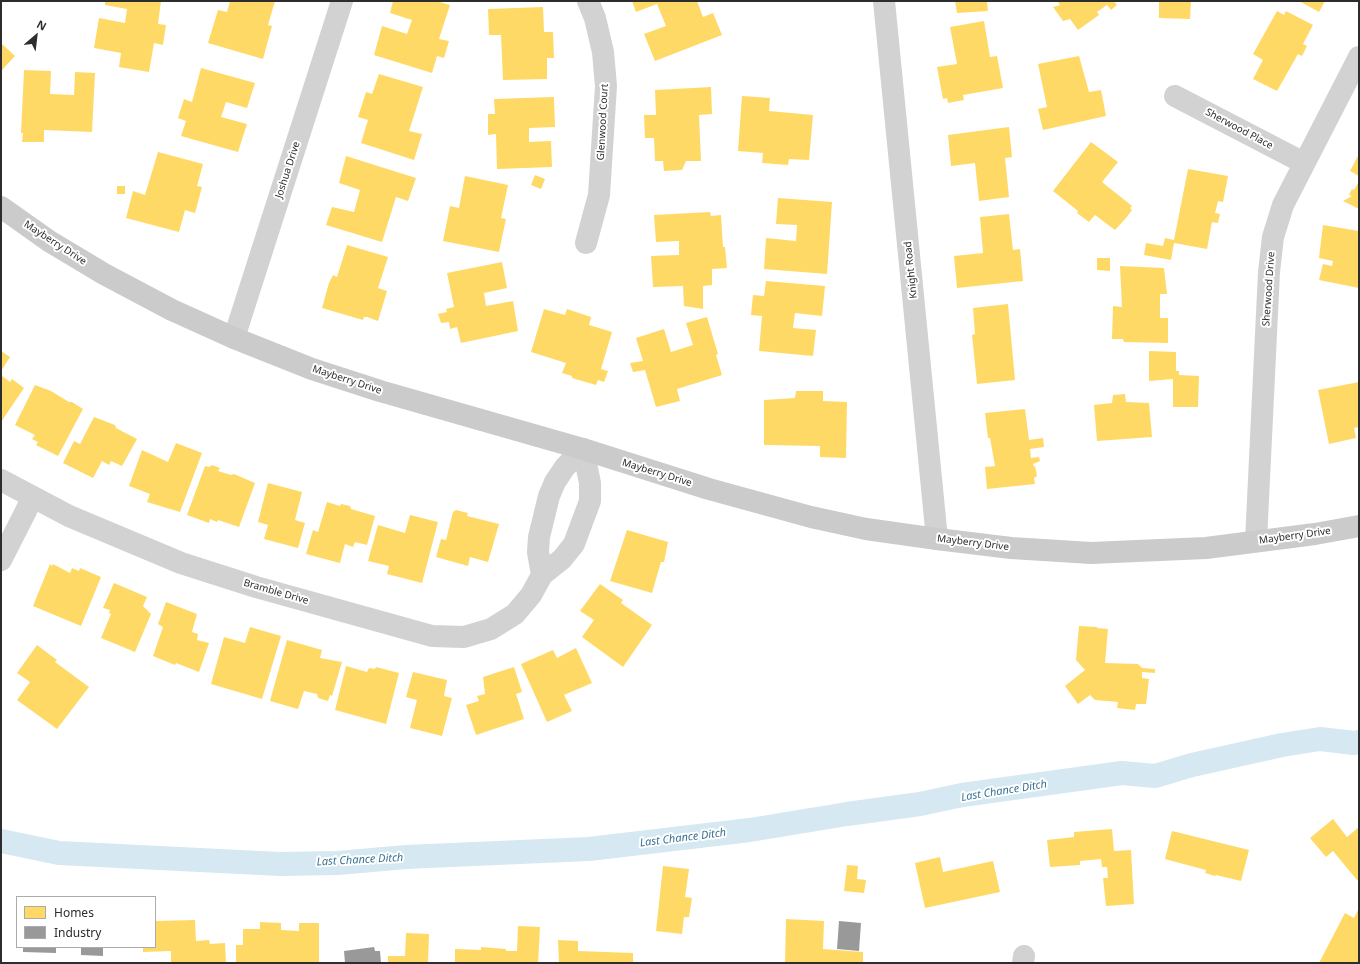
<!DOCTYPE html>
<html>
<head>
<meta charset="utf-8">
<style>
	body { margin:0 }
	#map { position:relative; width:1360px; height:964px; overflow:hidden; background:#fff; font-family:"Noto Sans",sans-serif }
	canvas { display:block }
	.frame { position:absolute; inset:0; border:2px solid #2d2d2d; pointer-events:none }
	.legend { position:absolute; left:16px; top:896px; width:140px; height:52px; box-sizing:border-box; background:#fff; border:1px solid #ababab; margin:0; padding:5px 7px; list-style:none; font-size:12px; color:#2d2d2d }
	.legend li { display:flex; align-items:center; gap:8px; height:20px }
	.legend b { width:20px; border:1px solid #ababab }
	.north { position:absolute; left:16px; top:16px; width:40px; height:40px; -webkit-text-stroke:3px #fff; paint-order:stroke; rotate:28deg; font-size:11px; font-weight:700; line-height:16px; text-align:center; color:#2d2d2d }
	.north::after { content:''; display:block; margin:auto; width:14px; height:18px; background:#2d2d2d; clip-path:polygon(50% 0,100% 100%,50% 72%,0 100%) }
</style>
</head>
<body>
<div id="map">
<canvas width="1360" height="964"></canvas>
<div class="frame"></div>
<ul class="legend">
<li><b style="height:11px;background:#ffd966"></b>Homes</li>
<li><b style="height:11px;background:#999"></b>Industry</li>
</ul>
<div class="north">N</div>
</div>
<script>
const ctx = document.querySelector('canvas').getContext('2d');
ctx.lineJoin = 'round';
function fillPath(path, color) { ctx.fillStyle = color; ctx.fill(path, 'evenodd'); }
const shape = rows => new Path2D(rows.map(r => 'M' + r).join(''));
function stroke(path, color, width, dash) { ctx.strokeStyle = color; ctx.lineWidth = width; ctx.lineCap = dash ? 'butt' : 'round'; ctx.setLineDash(dash || []); ctx.stroke(path); }
function label(font, color, halo, rows, align = 'center') {
  ctx.font = font + ' "Noto Sans",sans-serif'; ctx.lineWidth = 4; ctx.setLineDash([]); ctx.textBaseline = 'middle'; ctx.strokeStyle = halo; ctx.fillStyle = color; for (const [text, x, y, turn = 0] of rows) {
    ctx.save(); ctx.translate(x, y); ctx.rotate((+turn || 0) * Math.PI / 180); ctx.textAlign = isNaN(turn) ? turn : align; if (halo) ctx.strokeText(text, 0, 0); ctx.fillText(text, 0, 0); ctx.restore();
  }
}
fillPath(shape([
	[105,1,161,1,158,24,166,25,163,45,154,43,149,72,119,67,121,53,94,48,99,18,125,23,127,9,105,5],
	[230,1,275,1,268,25,272,26,263,59,208,43,218,10,227,12],
	[393,1,436,1,450,5,439,39,449,41,444,58,437,56,432,73,374,55,382,26,407,34,412,20,390,13],
	[632,1,697,1,703,17,713,13,722,35,655,61,644,34,666,26,657,4,636,12],
	[955,1,987,1,988,11,957,13],
	[1057,1,1114,1,1117,5,1111,10,1107,5,1097,12,1099,15,1078,30,1070,19,1063,21,1053,7,1060,5],
	[1159,1,1191,1,1190,19,1159,18],
	[1299,1,1325,1,1319,12],
	[543,7,544,32,553,32,554,58,547,58,547,79,503,80,501,35,489,35,488,9],
	[1277,11,1284,15,1286,11,1313,25,1303,44,1307,46,1302,56,1298,54,1277,91,1253,79,1263,60,1253,54],
	[984,21,990,57,997,56,1003,88,963,95,964,100,948,103,947,98,943,99,937,67,957,64,950,27],
	[1,43,15,56,1,71],
	[1079,56,1089,92,1101,90,1106,116,1043,130,1038,109,1047,107,1038,64],
	[201,68,255,83,247,108,226,102,221,117,247,124,238,152,181,136,186,121,178,118,184,99,192,102],
	[24,70,51,71,50,94,74,95,75,72,95,73,92,132,44,130,44,142,22,142,23,133,21,133],
	[379,74,423,87,409,131,422,134,414,160,361,143,368,120,358,117,366,92,372,94],
	[711,87,712,114,699,115,701,161,686,161,682,170,664,171,663,161,655,161,654,138,645,138,644,115,656,115,655,90],
	[742,96,770,98,769,111,813,115,809,160,789,159,788,165,762,163,763,153,738,151],
	[554,97,555,127,529,128,529,142,551,141,552,167,497,169,496,134,488,135,488,114,495,114,494,99],
	[1009,127,1012,157,1005,158,1009,197,979,201,975,163,951,166,948,135],
	[1091,142,1118,162,1102,182,1132,206,1130,208,1132,210,1126,218,1115,230,1095,215,1089,222,1077,213,1078,211,1053,191],
	[158,152,203,164,197,186,202,187,195,213,185,210,179,232,126,218,133,191,145,195],
	[1359,154,1359,176,1350,171],
	[346,156,416,178,408,201,396,197,382,242,326,225,332,207,354,212,360,190,339,183],
	[1188,169,1228,176,1223,202,1218,201,1215,213,1220,214,1218,223,1212,222,1207,249,1174,243,1171,260,1144,255,1146,243,1163,246,1165,238,1174,240],
	[535,175,545,179,541,189,531,185],
	[465,176,508,185,501,218,506,219,499,252,443,241,450,206,459,208],
	[1359,181,1359,209,1343,201,1352,196,1349,195,1352,189,1354,190],
	[117,186,125,186,125,194,117,194],
	[778,198,832,202,827,274,764,269,766,238,796,241,797,225,776,224],
	[710,212,711,216,721,215,723,247,725,247,727,268,712,269,712,285,703,286,703,309,684,306,683,286,653,287,651,256,679,255,679,241,656,242,654,215],
	[1009,214,1013,250,1020,249,1023,281,957,288,954,256,983,253,980,217],
	[1323,225,1359,231,1359,288,1319,280,1323,264,1332,266,1333,261,1319,258],
	[347,245,388,257,378,288,387,291,378,321,367,317,364,317,363,320,322,308,329,283,333,275,337,277],
	[1097,258,1110,258,1110,271,1097,270],
	[502,262,507,288,484,293,486,306,513,301,518,331,461,343,457,327,450,329,449,322,441,323,438,314,447,312,446,309,454,307,447,273],
	[1120,266,1164,268,1167,294,1160,294,1160,318,1168,318,1168,343,1124,342,1123,339,1112,339,1113,306,1122,307],
	[766,281,825,286,822,316,795,313,793,328,816,330,813,356,759,351,762,316,751,315,753,295,764,296],
	[1008,304,1015,380,977,384,972,335,975,334,973,308],
	[544,309,565,315,567,309,591,317,589,325,612,332,601,369,608,371,604,382,598,380,596,385,572,378,572,376,562,373,566,363,531,352],
	[707,317,718,354,716,355,722,375,677,389,680,401,656,407,645,370,633,372,630,363,643,361,636,338,664,329,671,352,693,345,686,323],
	[1,351,10,357,1,371],
	[1149,351,1176,352,1176,371,1179,371,1179,375,1199,376,1198,407,1173,407,1173,379,1149,381],
	[1,375,10,382,12,379,24,388,1,422],
	[1359,382,1359,427,1354,428,1356,438,1329,444,1318,390],
	[35,385,51,391,69,402,72,402,83,409,58,456,36,445,38,442,32,439,35,435,15,425],
	[796,391,823,391,823,401,847,402,846,458,820,457,820,446,764,445,764,400,795,398],
	[1125,394,1126,402,1149,403,1152,437,1097,441,1094,405,1112,403,1113,395],
	[1025,409,1029,440,1043,438,1044,447,1030,449,1031,458,1039,457,1040,461,1033,464,1034,467,1035,466,1037,476,1034,478,1035,484,987,489,985,467,995,466,990,438,988,438,985,413],
	[94,417,115,425,116,428,137,439,122,466,111,461,109,465,102,461,93,478,63,463,74,441,80,444],
	[176,443,202,453,180,512,147,502,150,494,129,486,142,450,168,462],
	[212,465,220,468,218,471,231,475,234,474,255,483,239,527,218,520,217,522,210,519,209,523,187,515,205,466,209,467],
	[268,483,302,492,295,520,305,523,298,548,264,539,268,525,258,522],
	[327,502,340,506,341,504,350,506,351,509,375,516,367,545,355,542,353,547,345,544,340,563,306,554,313,530,318,532],
	[456,510,468,513,467,516,499,524,488,562,470,557,468,566,436,557,441,539,446,540,453,512],
	[410,515,438,522,422,583,387,574,389,566,368,561,378,525,405,533],
	[627,530,668,542,664,562,661,562,652,593,610,581],
	[50,564,52,566,53,564,70,573,72,568,79,571,80,568,101,577,81,626,33,606],
	[114,583,147,597,143,606,151,614,135,652,101,638,111,614,109,613,110,610,103,608],
	[600,584,623,600,621,603,652,625,623,667,582,637,594,620,580,611],
	[166,602,197,614,192,632,198,634,197,640,209,643,199,672,176,663,175,665,153,656,163,627,158,624],
	[1079,626,1097,627,1097,628,1108,629,1105,663,1138,664,1142,668,1155,669,1155,673,1142,672,1142,678,1149,679,1146,704,1136,704,1135,710,1117,708,1118,702,1095,700,1090,695,1078,704,1065,686,1085,670,1076,660],
	[250,627,281,636,262,699,211,684,224,637,245,643],
	[287,640,322,650,320,658,342,662,332,696,330,695,328,701,318,698,317,694,304,691,298,709,270,701],
	[37,645,57,660,55,662,89,687,57,729,17,700,30,682,17,673],
	[576,648,592,683,564,695,572,711,547,722,521,664,553,650,557,658],
	[346,666,367,672,369,668,375,669,376,667,399,673,386,724,335,710],
	[514,667,522,692,516,694,524,719,476,735,466,705,479,701,477,696,485,694,483,677],
	[413,672,447,680,444,696,452,698,442,736,410,728,417,700,406,697],
	[1333,819,1347,837,1359,827,1359,879,1357,880,1333,851,1326,857,1310,838],
	[1112,829,1114,851,1131,850,1134,904,1106,906,1103,878,1108,878,1107,867,1102,867,1101,859,1080,861,1080,865,1050,867,1047,840,1074,837,1074,832],
	[1172,831,1249,850,1241,881,1216,875,1215,876,1205,873,1206,870,1165,859],
	[940,857,943,872,993,861,1000,892,925,908,915,863],
	[847,865,858,866,857,879,866,880,864,893,844,891],
	[663,866,689,869,685,897,692,898,689,917,684,917,682,934,656,931],
	[1359,908,1359,963,1319,963,1345,913,1354,918],
	[786,919,824,921,823,949,863,952,863,963,785,963],
	[195,920,196,941,209,940,210,944,225,943,226,963,171,963,171,951,143,952,143,947,155,947,155,921],
	[260,922,281,923,281,930,299,931,299,923,319,923,319,963,236,963,236,945,243,945,243,929,260,929],
	[518,926,540,927,538,963,455,963,455,949,481,950,481,947,506,949,506,951,517,951],
	[406,933,429,934,428,963,388,963,388,956,405,956],
	[558,940,578,941,578,951,633,953,633,963,559,963]
]), '#ffd966');
fillPath(shape([
	[839,921,861,923,859,951,837,949],
	[23,947,56,947,56,953,23,952],
	[81,947,103,947,103,956,81,955],
	[374,947,375,951,380,951,381,963,345,963,344,951]
]), '#999');
stroke(shape([
	[1,841,59,853,280,864,338,863,406,857,589,849,750,830,847,814,920,804,962,795,1122,773,1155,776,1192,765,1282,745,1320,739,1354,743,1359,742]
]), '#d6e8f2', 24);
stroke(shape([
	[884,1,937,539],
	[1175,96,1304,163],
	[586,243,599,195,606,86,603,52,595,18,588,1],
	[234,338,342,1],
	[1,480,69,516,181,563,256,587,432,636,464,637,491,629,515,614,531,595,542,575,562,559,574,544,590,501,590,483,583,449],
	[1256,541,1269,272,1273,237,1283,205,1359,57],
	[1,560,33,497],
	[542,575,538,552,539,537,549,496,555,482,565,467,583,449],
	[1023,963,1024,956]
]), '#d2d2d2', 22);
stroke(shape([
	[1,207,49,241,104,274,172,310,234,338,312,369,380,391,583,449,709,489,811,517,866,529,937,539,1011,548,1091,553,1206,548,1315,534,1359,526]
]), '#cbcbcb', 22);
label('10px', '#2d2d2d', '#fff', [
	["Glenwood Court",603,122,-87],
	["Sherwood Place",1239,129,28],
	["Joshua Drive",288,170,-72],
	["Mayberry Drive",55,243,33],
	["Knight Road",911,270,-96],
	["Sherwood Drive",1269,289,-86],
	["Mayberry Drive",347,380,18],
	["Mayberry Drive",657,473,17],
	["Mayberry Drive",1295,536,-8],
	["Mayberry Drive",973,543,7],
	["Bramble Drive",276,592,16]
]);
label('italic 11px', '#387192', '#fff', [
	["Last Chance Ditch",1004,791,-9],
	["Last Chance Ditch",683,838,-7],
	["Last Chance Ditch",360,860,-3]
]);
</script>
</body>
</html>
